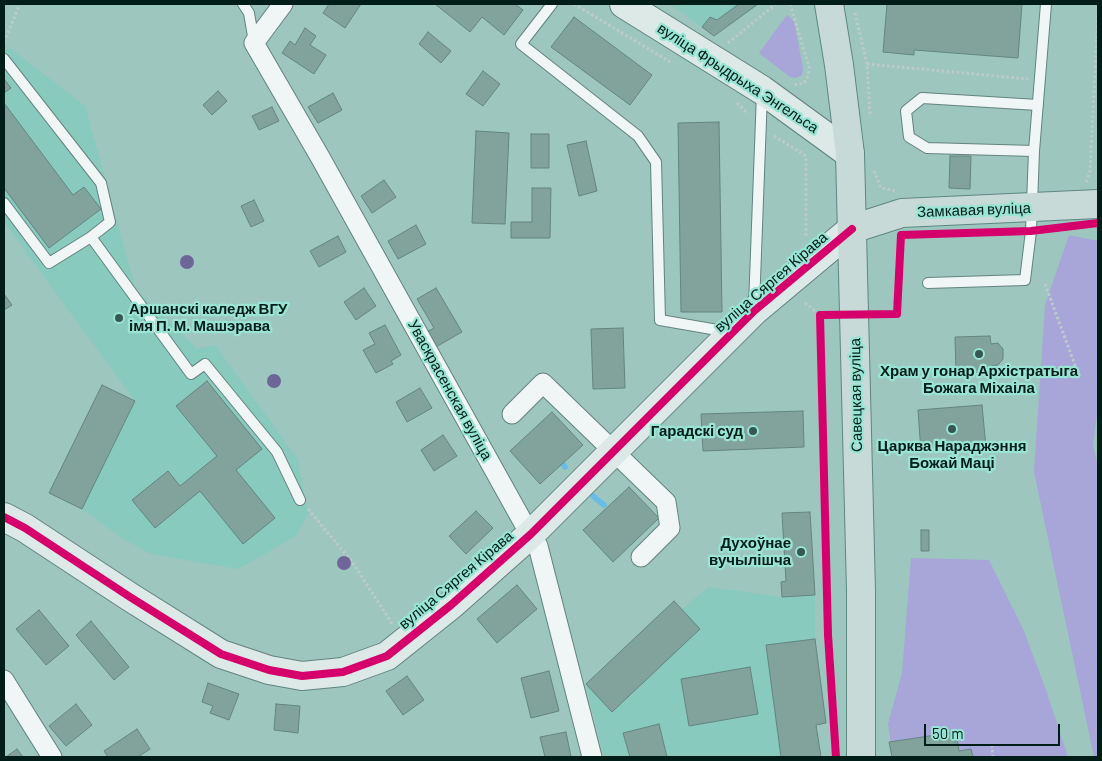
<!DOCTYPE html>
<html>
<head>
<meta charset="utf-8">
<style>
	body { margin:0 }
	#map { position:relative; width:1102px; height:761px; overflow:hidden; background:#9dc6be; font-family:Barlow,sans-serif }
	canvas { display:block }
	.frame { position:absolute; inset:0; border:5px solid #001d18; pointer-events:none }
	.scale { position:absolute; left:924px; top:724px; width:136px; height:22px; box-sizing:border-box; border:2px solid #001d18; border-top:0; padding-left:6px; font-size:15px; line-height:18px; white-space:nowrap; color:#001d18; -webkit-text-stroke:4px #98e4d5; paint-order:stroke }
</style>
</head>
<body>
<div id="map">
<canvas width="1102" height="761"></canvas>
<div class="frame"></div>
<div class="scale">50 m</div>
</div>
<script>
const ctx = document.querySelector('canvas').getContext('2d');
ctx.lineJoin = 'round';
function fillPath(path, color) { ctx.fillStyle = color; ctx.fill(path, 'evenodd'); }
const shape = rows => new Path2D(rows.map(r => 'M' + r).join(''));
function stroke(path, color, width, dash) { ctx.strokeStyle = color; ctx.lineWidth = width; ctx.lineCap = dash ? 'butt' : 'round'; ctx.setLineDash(dash || []); ctx.stroke(path); }
function label(font, color, halo, rows, align = 'center') {
  ctx.font = font + ' Barlow,sans-serif'; ctx.lineWidth = 4.5; ctx.setLineDash([]); ctx.textBaseline = 'middle'; ctx.strokeStyle = halo; ctx.fillStyle = color; for (const [text, x, y, turn = 0] of rows) {
    ctx.save(); ctx.translate(x, y); ctx.rotate((+turn || 0) * Math.PI / 180); ctx.textAlign = isNaN(turn) ? turn : align; if (halo) ctx.strokeText(text, 0, 0); ctx.fillText(text, 0, 0); ctx.restore();
  }
}
fillPath(shape([
	[670,4,760,4,714,36],
	[10,48,85,106,136,290,197,349,215,345,297,458,308,514,296,536,245,565,237,569,151,554,123,539,82,509,135,401,4,222,4,51],
	[709,587,782,597,815,595,815,639,826,723,816,725,821,757,604,757,586,684,674,601,682,609]
]), '#88cabd');
fillPath(shape([
	[787,15,794,21,803,68,802,75,796,78,790,77,759,53],
	[1069,235,1098,241,1098,407,1093,445,1098,467,1098,757,1094,757,1034,472,1045,305],
	[911,558,989,560,1024,631,1047,693,1068,757,893,757,888,724,902,673]
]), '#a8a5d9');
stroke(shape([
	[563,464,565,467],
	[593,496,604,505]
]), '#6abce8', 5.5);
const building = shape([
	[329,4,361,4,345,28,323,13,329,4],
	[435,4,515,4,523,10,504,35,482,17,470,32,435,4],
	[739,4,758,4,714,36,702,27,710,17,717,20,739,4],
	[887,4,1022,4,1018,58,914,50,914,55,883,52,887,4],
	[574,17,652,75,630,105,551,47,574,17],
	[305,28,316,36,310,45,326,55,314,74,282,53,290,41,295,45,305,28],
	[428,32,451,51,441,63,419,44,428,32],
	[483,71,500,84,483,106,466,94,483,71],
	[4,79,11,88,4,93,4,79],
	[218,91,227,101,212,115,203,105,218,91],
	[333,93,342,110,318,123,308,107,333,93],
	[4,103,73,195,84,187,101,209,49,248,4,188,4,103],
	[272,107,279,121,259,130,252,116,272,107],
	[719,122,722,312,681,312,678,123,719,122],
	[476,131,509,133,505,224,472,223,476,131],
	[531,134,549,134,549,168,531,168,531,134],
	[586,141,597,191,579,196,567,145,586,141],
	[950,156,971,156,970,189,949,188,950,156],
	[384,180,396,197,372,213,361,196,384,180],
	[532,188,551,188,550,238,511,238,511,222,532,222,532,188],
	[254,200,264,221,251,227,241,206,254,200],
	[416,225,426,244,398,259,388,241,416,225],
	[338,236,346,252,319,267,310,251,338,236],
	[364,288,376,306,356,320,344,302,364,288],
	[436,288,462,332,434,348,425,333,434,328,417,299,436,288],
	[4,294,12,305,4,310,4,294],
	[385,325,401,355,391,361,393,364,376,373,363,350,375,344,369,333,385,325],
	[623,328,625,388,593,389,591,329,623,328],
	[990,336,991,344,998,343,1003,349,1003,359,998,365,990,366,990,372,956,373,955,337,990,336],
	[207,381,262,449,236,470,275,518,243,544,200,491,155,528,132,500,168,471,180,486,217,456,176,406,207,381],
	[102,385,135,401,82,509,49,493,102,385],
	[420,388,432,408,407,422,396,402,420,388],
	[982,405,986,447,921,452,918,410,982,405],
	[803,411,804,447,703,451,701,414,803,411],
	[552,412,583,445,540,484,510,451,552,412],
	[443,435,457,456,434,471,421,450,443,435],
	[629,487,659,518,613,562,583,530,629,487],
	[476,511,493,528,466,554,449,536,476,511],
	[810,512,815,595,782,597,781,582,786,581,782,513,810,512],
	[921,530,929,530,929,551,921,551,921,530],
	[517,585,537,609,497,643,477,619,517,585],
	[674,601,700,629,612,712,586,684,674,601],
	[39,610,69,646,46,665,16,629,39,610],
	[91,621,129,667,114,680,76,635,91,621],
	[815,639,826,723,816,725,821,757,781,757,766,645,815,639],
	[750,667,758,714,689,726,681,679,750,667],
	[549,671,559,711,531,718,521,678,549,671],
	[407,676,424,700,403,715,386,691,407,676],
	[208,683,239,694,229,720,210,713,213,706,202,702,208,683],
	[76,704,92,725,66,746,49,726,76,704],
	[276,704,300,706,298,733,274,730,276,704],
	[659,724,667,757,630,757,623,733,659,724],
	[137,729,150,749,138,757,108,757,104,751,137,729],
	[566,732,571,757,545,757,540,737,566,732],
	[956,732,959,751,971,749,973,757,892,757,889,742,956,732],
	[17,749,23,757,6,757,17,749]
]);
fillPath(building, '#82a39c');
stroke(building, '#63857f', 1);
const lane = shape([
	[243,4,249,13,254,42],
	[552,4,521,44,638,136,656,162,660,320,729,332],
	[4,59,101,183,110,222,91,237,191,374,205,364,277,452,300,500],
	[1034,151,927,148,909,137,906,111,922,98,1038,105],
	[4,203,49,263,91,237],
	[928,283,1025,280,1031,231,1034,151,1046,4],
	[754,306,762,93]
]);
const street = shape([
	[283,4,254,43,320,157,523,522,538,546,592,757],
	[512,414,543,383,666,502,670,528,641,557],
	[4,680,52,757]
]);
const secondary = shape([
	[624,4,762,90,850,154],
	[4,517,25,528,130,597,221,654,269,670,302,676,343,672,387,656,451,605,531,534,754,311,852,229]
]);
const primary = shape([
	[829,4,839,65,850,154,861,591,861,757],
	[852,229,902,213,1098,204]
]);
stroke(lane, '#62837e', 12);
stroke(street, '#62837e', 21);
stroke(secondary, '#62837e', 30);
stroke(primary, '#5d8781', 30);
stroke(shape([
	[574,4,672,63],
	[790,4,809,67,808,76,804,83,793,85],
	[855,13,867,64,870,115],
	[4,42,20,4],
	[728,43,776,4],
	[867,64,1028,79],
	[737,103,748,114],
	[774,136,806,156,806,237],
	[874,171,881,188,896,191],
	[1086,182,1090,171,1098,14],
	[1045,284,1079,376],
	[805,303,820,315],
	[308,509,353,563,393,625],
	[992,745,993,757]
]), '#bdcbc8', 3, [2.5, 2.5]);
stroke(lane, '#f0f6f5', 10);
stroke(street, '#f0f6f5', 19);
stroke(secondary, '#dce9e7', 28);
stroke(primary, '#c8dad8', 28);
stroke(shape([
	[4,517,25,528,130,597,221,654,269,670,302,676,343,672,387,656,451,605,531,534,754,311,852,229],
	[836,757,828,635,820,315,897,314,901,235,1031,231,1098,223]
]), '#d6006c', 8);
ctx.fillStyle = '#6e6599';
for (const [x, y] of [
	[187,262],
	[274,381],
	[344,563]
]) { ctx.beginPath(); ctx.arc(x, y, 7, 0, 2 * Math.PI); ctx.fill(); }
for (const [x, y, r, color] of [
	[119,318,5,"#375852"],
	[979,354,5,"#375852"],
	[952,429,5,"#375852"],
	[753,431,5,"#375852"],
	[801,552,5,"#375852"]
]) { const dot = new Path2D(); dot.arc(x, y, r, 0, 2 * Math.PI); ctx.fillStyle = color; ctx.fill(dot); stroke(dot, '#98e4d5', 2); }
label('15px', '#001d18', '#98e4d5', [
	["вуліца Фрыдрыха Энгельса",738,78,33],
	["Замкавая вуліца",974,210,-2],
	["вуліца Сяргея Кірава",771,282,-41],
	["Уваскрасенская вуліца",450,390,61],
	["Савецкая вуліца",856,395,-91],
	["вуліца Сяргея Кірава",456,580,-40]
]);
label('bold 15px', '#001d18', '#98e4d5', [
	["Аршанскі каледж ВГУ",129,309,"left"],
	["імя П. М. Машэрава",129,326,"left"],
	["Храм у гонар Архістратыга",979,371],
	["Божага Міхаіла",979,388],
	["Гарадскі суд",743,431,"right"],
	["Царква Нараджэння",952,446],
	["Божай Маці",952,463],
	["Духоўнае",791,543,"right"],
	["вучылішча",791,560,"right"]
]);
</script>
</body>
</html>
